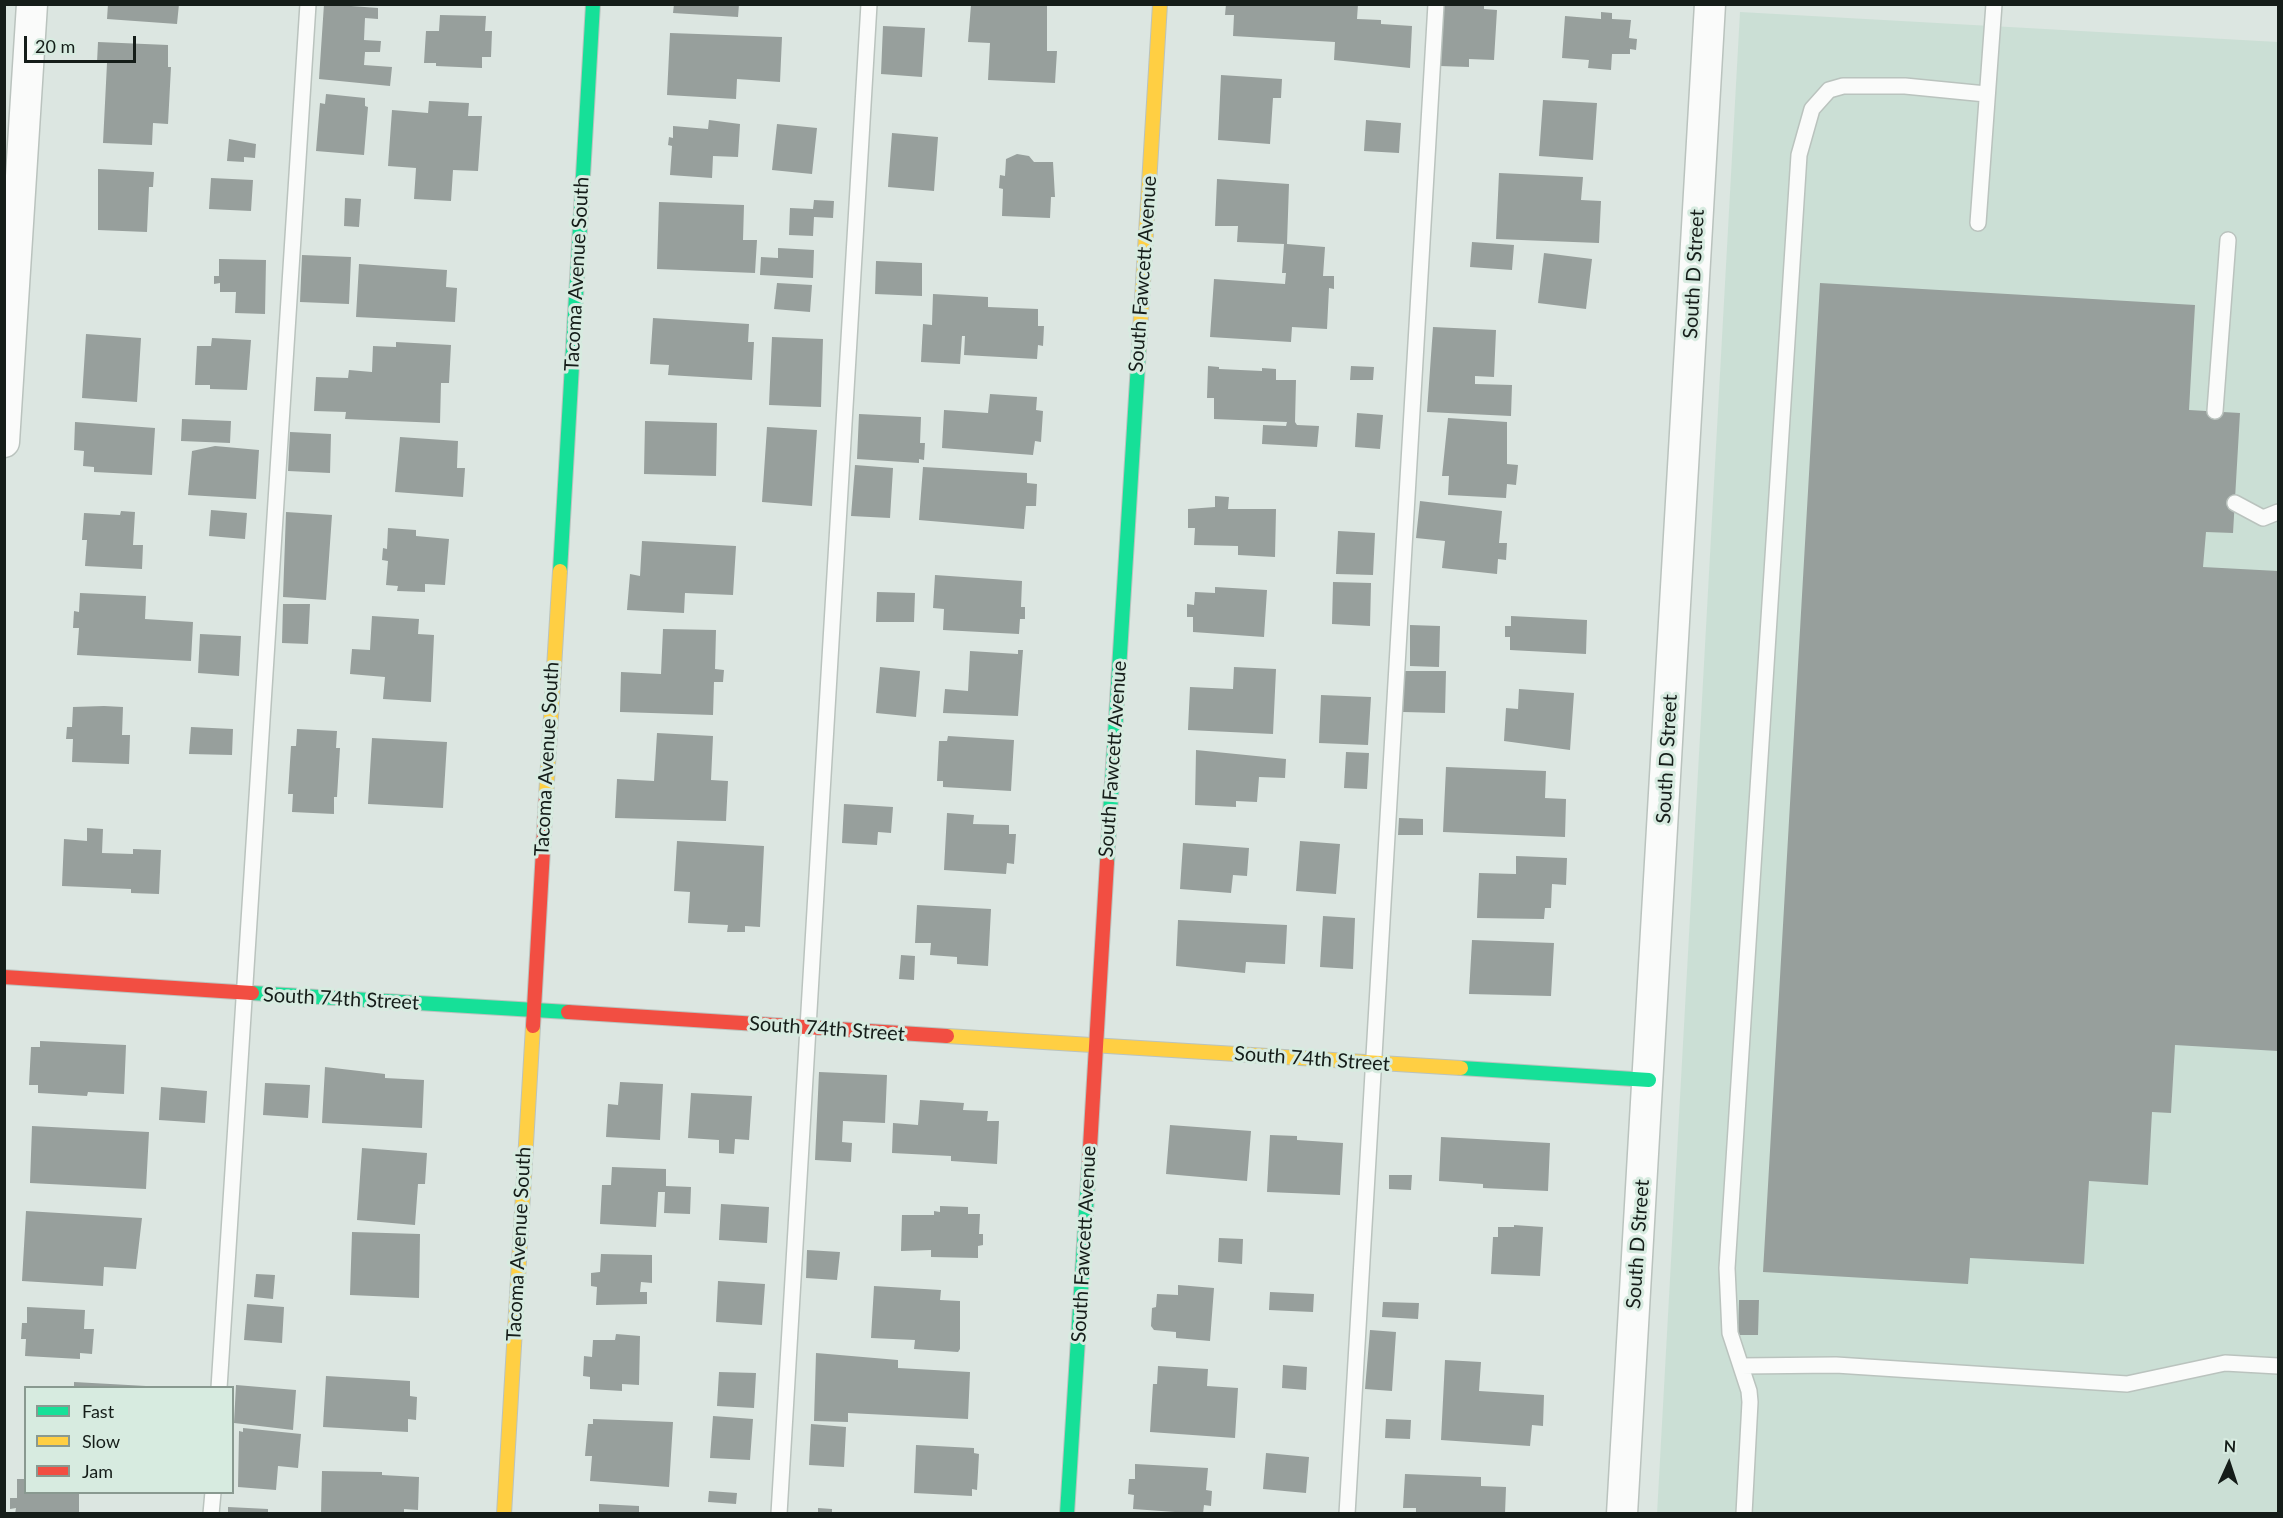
<!DOCTYPE html>
<html>
<head>
<meta charset="utf-8">
<style>
	body { margin:0 }
	#map { position:relative; width:2283px; height:1518px; overflow:hidden; background:#dce6e1; font-family:Lato,sans-serif }
	canvas { display:block }
	.frame { position:absolute; inset:0; border:6px solid #151d19; pointer-events:none }
	.legend { position:absolute; left:24px; top:1386px; width:210px; height:108px; box-sizing:border-box; background:#d7ebe0; border:2px solid #899990; margin:0; padding:8px 10px; list-style:none; font-size:18px; color:#151d19 }
	.legend li { display:flex; align-items:center; gap:12px; height:30px }
	.legend b { width:30px; border:2px solid #899990 }
	.north { position:absolute; left:2199px; top:1434px; width:60px; height:60px; -webkit-text-stroke:4px #d7ebe0; paint-order:stroke; rotate:3deg; font-size:16px; font-weight:700; line-height:24px; text-align:center; color:#151d19 }
	.north::after { content:''; display:block; margin:auto; width:21px; height:27px; background:#151d19; clip-path:polygon(50% 0,100% 100%,50% 72%,0 100%) }
	.scale { position:absolute; left:24px; top:36px; width:112px; height:27px; box-sizing:border-box; border:3px solid #151d19; border-top:0; padding-left:8px; font-size:18px; line-height:21px; white-space:nowrap; color:#151d19; -webkit-text-stroke:4px #d7ebe0; paint-order:stroke }
</style>
</head>
<body>
<div id="map">
<canvas width="2283" height="1518"></canvas>
<div class="frame"></div>
<ul class="legend">
<li><b style="height:8px;background:#16e098"></b>Fast</li>
<li><b style="height:8px;background:#ffcf43"></b>Slow</li>
<li><b style="height:8px;background:#f24e42"></b>Jam</li>
</ul>
<div class="north">N</div>
<div class="scale">20 m</div>
</div>
<script>
const ctx = document.querySelector('canvas').getContext('2d');
ctx.lineJoin = 'round';
function fillPath(path, color) { ctx.fillStyle = color; ctx.fill(path, 'evenodd'); }
const shape = rows => new Path2D(rows.map(r => 'M' + r).join(''));
function stroke(path, color, width, dash) { ctx.strokeStyle = color; ctx.lineWidth = width; ctx.lineCap = dash ? 'butt' : 'round'; ctx.setLineDash(dash || []); ctx.stroke(path); }
function label(font, color, halo, rows, align = 'center') {
  ctx.font = font + ' Lato,sans-serif'; ctx.lineWidth = 6; ctx.setLineDash([]); ctx.textBaseline = 'middle'; ctx.strokeStyle = halo; ctx.fillStyle = color; for (const [text, x, y, turn = 0] of rows) {
    ctx.save(); ctx.translate(x, y); ctx.rotate((+turn || 0) * Math.PI / 180); ctx.textAlign = isNaN(turn) ? turn : align; if (halo) ctx.strokeText(text, 0, 0); ctx.fillText(text, 0, 0); ctx.restore();
  }
}
fillPath(shape([
	[1740,12,2278,42,2278,1513,1657,1514]
]), '#cbdfd5');
fillPath(shape([
	[108,4,179,4,177,24,107,19],
	[324,4,378,8,378,19,365,18,364,40,381,41,380,52,365,52,364,65,392,67,390,86,319,79],
	[674,4,739,4,738,17,673,13],
	[1226,4,1358,4,1357,19,1381,20,1381,24,1412,26,1410,68,1334,60,1335,42,1233,36,1234,15,1225,15],
	[971,5,1047,5,1047,51,1057,51,1055,83,988,80,990,43,968,42],
	[1442,5,1484,5,1484,9,1497,10,1494,60,1469,59,1469,67,1440,66],
	[1601,12,1612,13,1612,19,1631,20,1629,38,1637,39,1636,50,1630,49,1630,54,1612,54,1611,70,1588,68,1589,60,1562,58,1565,16,1601,19],
	[440,15,486,16,485,31,492,31,491,57,482,57,482,68,436,66,436,63,424,63,426,31,439,31],
	[883,26,925,28,922,77,881,74],
	[670,33,782,37,780,82,737,79,736,99,667,95],
	[98,42,168,45,168,67,171,67,168,124,153,123,152,145,103,143,107,63,97,63],
	[1221,75,1282,79,1281,98,1273,98,1270,144,1218,140],
	[326,94,365,98,365,106,368,107,364,155,316,151,320,103,325,104],
	[1543,100,1597,103,1593,160,1539,156],
	[429,101,469,103,468,116,482,116,478,171,453,170,451,201,414,199,416,168,388,166,392,110,428,113],
	[709,120,740,124,738,157,713,156,712,178,670,175,672,146,668,145,669,137,673,138,673,126,708,129],
	[1366,120,1401,123,1399,153,1364,151],
	[777,124,817,128,812,174,772,170],
	[892,133,938,137,934,191,888,187],
	[229,139,256,144,255,158,244,157,244,162,227,161],
	[1017,154,1029,156,1034,162,1053,162,1055,197,1051,197,1050,218,1002,216,1003,189,999,188,1000,175,1005,176,1006,159],
	[98,169,154,172,153,187,149,187,147,232,98,230],
	[1499,173,1583,177,1581,200,1601,201,1599,243,1496,239],
	[211,178,253,180,251,211,209,209],
	[1217,179,1289,184,1287,244,1325,247,1323,276,1334,276,1334,289,1329,288,1327,329,1292,327,1291,342,1210,337,1214,279,1285,284,1286,273,1282,273,1284,244,1237,242,1238,226,1215,226],
	[345,198,361,199,359,227,344,226],
	[814,200,834,201,833,218,814,217,813,236,789,235,790,208,813,209],
	[659,202,744,205,743,240,757,240,755,273,657,269],
	[1472,242,1514,245,1512,270,1470,267],
	[778,248,814,250,813,278,760,275,761,257,778,258],
	[1544,253,1592,259,1586,309,1538,303],
	[302,255,351,257,349,304,300,302],
	[219,259,266,260,265,314,235,313,236,292,220,292,220,283,214,284,214,276,219,276],
	[876,261,922,263,922,296,875,294],
	[359,264,447,270,446,287,457,288,455,322,356,317],
	[777,283,812,285,810,312,774,309],
	[1820,283,2195,305,2189,410,2240,413,2233,533,2206,532,2203,567,2278,571,2278,1051,2175,1045,2171,1113,2152,1112,2148,1185,2089,1181,2084,1264,1970,1258,1968,1284,1763,1272],
	[933,294,988,297,988,307,1038,309,1038,326,1044,326,1043,346,1038,345,1037,359,964,355,965,336,962,336,960,364,921,362,923,324,932,325],
	[653,318,749,324,748,342,754,342,752,380,668,375,669,365,650,364],
	[1433,327,1496,330,1494,377,1475,376,1475,384,1512,385,1511,416,1427,412],
	[86,334,141,338,137,402,82,398],
	[772,337,823,339,821,407,769,405],
	[212,338,251,340,247,390,210,389,210,385,195,385,197,346,211,346],
	[396,342,451,345,449,383,441,383,440,423,345,419,346,412,314,411,316,377,348,378,349,370,372,372,373,346,396,347],
	[1208,366,1219,367,1219,369,1262,371,1262,368,1276,369,1276,380,1296,380,1295,422,1297,425,1319,426,1317,447,1262,444,1263,425,1286,426,1287,422,1214,419,1214,398,1207,398],
	[1351,366,1374,367,1373,380,1350,380],
	[990,394,1037,397,1036,410,1043,411,1041,442,1035,441,1033,455,942,448,944,410,988,413],
	[1357,413,1383,415,1380,449,1355,447],
	[859,414,921,417,920,443,925,443,924,460,919,459,919,463,857,459],
	[1448,418,1507,422,1507,464,1518,465,1516,485,1507,484,1506,498,1448,495,1449,476,1442,476],
	[182,419,231,421,230,443,181,441],
	[645,421,717,423,716,476,644,474],
	[75,422,155,428,152,475,94,472,94,467,83,466,84,451,74,450],
	[767,427,817,430,812,506,762,502],
	[290,432,331,434,330,473,288,471],
	[400,437,458,441,457,468,465,468,463,497,395,492],
	[215,446,259,450,256,499,188,495,192,451],
	[855,465,893,468,890,518,851,516],
	[923,467,1027,473,1027,483,1037,484,1036,506,1026,506,1024,529,919,520],
	[1215,496,1229,497,1228,509,1276,509,1275,557,1238,555,1238,546,1194,545,1195,528,1188,528,1188,509,1215,507],
	[1420,501,1502,511,1499,543,1507,543,1506,560,1498,559,1497,574,1442,568,1445,541,1416,538],
	[211,510,247,513,245,539,209,536],
	[121,511,135,512,133,545,143,545,142,569,85,566,87,540,82,540,84,513,120,515],
	[286,512,332,515,326,600,283,597],
	[388,528,416,530,416,536,449,539,445,585,425,584,425,592,397,591,398,586,386,585,388,561,382,560,383,548,387,549],
	[1338,531,1375,533,1373,575,1336,574],
	[642,541,736,546,733,595,685,593,684,613,627,610,630,574,640,576],
	[935,575,1022,581,1021,607,1025,607,1025,619,1020,619,1019,634,943,630,944,609,933,608],
	[1333,582,1371,583,1370,626,1332,624],
	[1215,587,1267,590,1264,637,1193,632,1193,617,1187,617,1187,604,1194,605,1195,592,1215,593],
	[877,592,915,593,914,622,876,622],
	[80,593,146,596,145,619,193,622,191,661,77,655,79,628,73,628,74,611,79,612],
	[283,604,310,604,308,644,282,643],
	[372,616,419,619,418,634,434,635,431,702,383,699,385,677,350,674,352,649,370,650],
	[1511,616,1587,620,1586,654,1510,650,1510,637,1505,637,1505,626,1511,626],
	[1410,625,1440,626,1439,667,1410,666],
	[663,629,716,630,715,669,724,670,723,682,714,682,713,715,620,712,621,672,661,674],
	[200,634,241,636,239,676,198,673],
	[1018,650,1023,650,1018,716,943,713,945,689,968,691,970,651,1018,654],
	[880,667,920,671,916,717,876,713],
	[1234,667,1276,669,1273,734,1188,730,1190,687,1233,689],
	[1404,671,1446,671,1445,713,1403,712],
	[1519,689,1574,693,1570,750,1504,741,1506,708,1518,709],
	[1321,695,1371,697,1368,745,1319,743],
	[104,706,123,707,122,735,130,735,129,764,72,762,73,739,66,739,67,727,72,727,73,707],
	[191,727,233,729,232,755,189,754],
	[297,729,337,731,336,748,340,748,337,797,334,797,334,814,292,812,293,794,288,794,291,746,296,746],
	[657,733,713,736,711,780,728,781,726,821,615,818,617,779,654,781],
	[948,736,1014,740,1011,791,943,787,943,781,937,781,939,741,947,741],
	[372,738,447,742,443,808,368,804],
	[1196,750,1286,759,1285,778,1259,777,1257,802,1236,801,1236,807,1195,805],
	[1346,752,1369,753,1367,789,1344,788],
	[1446,767,1546,771,1545,798,1566,799,1565,837,1443,832],
	[844,804,893,807,891,833,878,832,877,845,842,843],
	[947,813,974,815,973,824,1009,825,1009,834,1016,834,1014,864,1007,863,1006,874,944,870],
	[1399,818,1423,819,1423,835,1398,835],
	[87,828,103,829,102,853,133,854,133,849,161,850,159,894,131,893,131,889,62,886,64,839,87,841],
	[677,841,764,846,760,927,745,926,745,932,727,932,728,925,688,923,690,892,674,891],
	[1300,841,1340,844,1336,894,1296,891],
	[1183,843,1249,848,1247,876,1233,875,1231,893,1180,889],
	[1516,856,1567,858,1566,885,1552,884,1551,908,1545,908,1544,919,1477,918,1479,873,1516,874],
	[917,905,991,909,988,966,957,964,957,957,930,955,931,943,915,943],
	[1323,916,1355,918,1353,969,1320,967],
	[1178,920,1287,925,1285,964,1246,962,1245,973,1176,966],
	[1472,940,1554,943,1551,996,1469,994],
	[901,955,915,956,914,980,899,979],
	[40,1041,126,1045,124,1094,88,1092,87,1096,38,1093,38,1085,29,1085,31,1047,40,1047],
	[325,1067,385,1074,385,1078,424,1080,422,1128,322,1123],
	[819,1072,887,1075,885,1123,843,1121,842,1142,852,1143,851,1162,815,1160],
	[620,1082,663,1084,660,1140,606,1137,608,1104,618,1105],
	[265,1083,310,1085,308,1118,263,1115],
	[161,1087,207,1091,205,1123,159,1120],
	[691,1093,752,1096,749,1140,735,1139,734,1154,719,1153,719,1140,688,1138],
	[920,1100,964,1103,963,1110,988,1111,987,1121,999,1121,997,1164,951,1161,951,1156,892,1153,893,1123,918,1125],
	[1170,1125,1251,1131,1247,1181,1166,1174],
	[32,1126,149,1132,146,1189,30,1183],
	[1270,1135,1297,1136,1297,1140,1343,1143,1340,1195,1267,1192],
	[1441,1137,1550,1143,1548,1191,1483,1188,1483,1184,1439,1181],
	[362,1148,427,1153,425,1184,418,1184,415,1225,357,1220],
	[612,1167,666,1169,666,1186,691,1187,690,1214,664,1213,665,1192,658,1192,656,1227,600,1224,602,1185,611,1185],
	[1389,1175,1412,1175,1411,1190,1389,1189],
	[721,1204,769,1207,767,1243,719,1240],
	[940,1206,968,1207,968,1214,980,1214,979,1234,983,1234,983,1245,978,1246,978,1258,931,1257,931,1250,901,1251,902,1215,934,1215,934,1211,940,1212],
	[26,1211,142,1218,136,1269,104,1267,103,1286,22,1281],
	[1514,1225,1543,1227,1540,1276,1491,1274,1493,1237,1498,1237,1498,1227,1514,1227],
	[352,1232,420,1234,419,1298,350,1295],
	[1219,1238,1243,1239,1242,1264,1218,1262],
	[807,1250,840,1252,837,1280,806,1278],
	[601,1254,652,1255,652,1283,641,1282,640,1292,647,1292,647,1304,596,1305,597,1287,591,1286,591,1273,600,1272],
	[256,1274,275,1275,273,1299,254,1297],
	[718,1281,765,1284,762,1325,716,1322],
	[1178,1285,1214,1288,1210,1341,1176,1338,1176,1332,1154,1330,1151,1326,1152,1308,1156,1307,1157,1294,1178,1295],
	[874,1286,941,1290,940,1300,960,1301,960,1349,958,1352,914,1349,915,1340,871,1338],
	[1270,1292,1314,1294,1313,1312,1269,1310],
	[1739,1300,1759,1300,1758,1335,1738,1335],
	[1383,1302,1419,1303,1418,1319,1382,1317],
	[247,1304,284,1307,282,1343,244,1340],
	[27,1307,85,1310,84,1329,94,1329,92,1354,80,1353,80,1359,25,1356,26,1339,21,1339,22,1323,27,1323],
	[1370,1330,1396,1332,1392,1391,1365,1389],
	[616,1334,640,1336,639,1385,622,1384,622,1391,590,1389,590,1377,583,1376,584,1356,592,1357,593,1340,615,1340],
	[816,1353,898,1360,898,1368,970,1372,968,1419,848,1413,848,1422,814,1421],
	[1445,1360,1481,1362,1479,1391,1544,1395,1543,1426,1532,1425,1530,1446,1441,1440],
	[1283,1365,1307,1367,1306,1390,1282,1388],
	[1158,1366,1208,1369,1207,1386,1238,1388,1235,1438,1150,1432,1153,1384,1157,1384],
	[719,1372,756,1373,754,1408,717,1406],
	[326,1376,410,1381,410,1396,417,1397,416,1420,408,1419,408,1432,323,1427],
	[74,1382,146,1386,146,1388,74,1388],
	[236,1385,296,1390,293,1430,234,1423],
	[713,1416,753,1419,750,1460,710,1458],
	[593,1419,673,1422,669,1487,590,1481,592,1456,585,1456,588,1424,593,1424],
	[1386,1419,1411,1420,1410,1439,1385,1438],
	[811,1424,846,1427,844,1467,809,1465],
	[243,1428,301,1434,298,1468,278,1466,276,1490,238,1487,239,1431,243,1432],
	[916,1445,974,1448,974,1453,979,1454,977,1490,972,1489,972,1496,914,1493],
	[1266,1453,1309,1457,1306,1493,1263,1489],
	[1135,1464,1208,1468,1206,1490,1212,1491,1211,1506,1204,1505,1203,1514,1133,1509,1134,1495,1128,1494,1129,1479,1135,1479],
	[322,1471,382,1472,382,1475,419,1477,418,1510,404,1509,404,1514,321,1514],
	[1405,1474,1481,1477,1481,1486,1506,1487,1505,1514,1416,1514,1416,1508,1403,1508],
	[17,1479,26,1479,26,1492,79,1492,79,1514,15,1514,16,1508,10,1509,10,1498,17,1498],
	[709,1491,737,1493,736,1504,708,1502],
	[599,1504,639,1506,639,1514,599,1514],
	[228,1507,268,1509,268,1514,228,1514],
	[818,1508,832,1509,832,1514,818,1514]
]), '#979f9c');
const lane = shape([
	[1978,223,1994,4],
	[2215,411,2228,240],
	[2235,503,2263,518,2278,512],
	[1741,1366,1836,1365,2127,1384,2225,1363,2278,1366],
	[219,1388,308,4],
	[211,1514,213,1492],
	[779,1514,869,4],
	[1347,1514,1436,4],
	[1744,1514,1750,1402,1749,1391,1730,1333,1727,1268,1799,155,1812,109,1829,90,1843,86,1905,86,1986,94]
]);
const street = shape([
	[4,442,32,4],
	[1622,1514,1710,4]
]);
const fast = shape([
	[560,571,593,4],
	[1107,862,1139,348],
	[252,993,568,1012],
	[1461,1068,1649,1080],
	[1067,1514,1089,1164]
]);
const slow = shape([
	[1139,348,1160,4],
	[546,797,560,571],
	[947,1036,1461,1068],
	[504,1514,533,1026]
]);
const jam = shape([
	[4,977,252,993],
	[568,1012,947,1036],
	[533,1026,546,797],
	[1089,1164,1107,862]
]);
stroke(lane, '#bac3be', 18);
stroke(street, '#bac3be', 33);
stroke(fast, '#bac3be', 16);
stroke(slow, '#bac3be', 16);
stroke(jam, '#bac3be', 16);
stroke(lane, '#fafbfa', 15);
stroke(street, '#fafbfa', 30);
stroke(fast, '#16e098', 14);
stroke(slow, '#ffcf43', 14);
stroke(jam, '#f24e42', 14);
label('20px', '#151d19', '#d7ebe0', [
	["Tacoma Avenue South",577,274,-87],
	["South Fawcett Avenue",1143,274,-86],
	["South D Street",1694,274,-87],
	["Tacoma Avenue South",547,759,-87],
	["South Fawcett Avenue",1113,759,-86],
	["South D Street",1667,759,-87],
	["South 74th Street",341,999,3],
	["South 74th Street",827,1029,4],
	["South 74th Street",1312,1059,4],
	["Tacoma Avenue South",519,1244,-87],
	["South Fawcett Avenue",1084,1244,-87],
	["South D Street",1638,1244,-86]
]);
</script>
</body>
</html>
